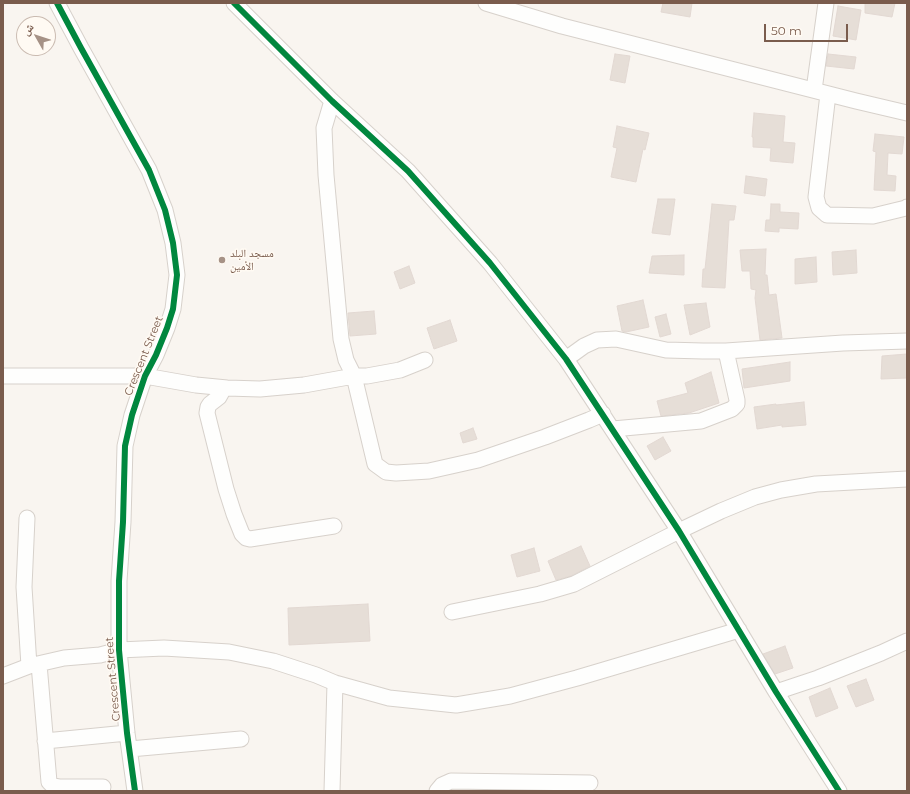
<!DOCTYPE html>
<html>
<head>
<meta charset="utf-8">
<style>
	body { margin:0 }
	#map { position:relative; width:910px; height:794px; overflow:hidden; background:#f9f5f0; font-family:Montserrat,"Noto Naskh Arabic",sans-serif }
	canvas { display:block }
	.frame { position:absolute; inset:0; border:4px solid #7a5c4d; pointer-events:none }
	.north { position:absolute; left:16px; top:16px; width:40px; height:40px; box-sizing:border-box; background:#fffaf3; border:1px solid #cabbb1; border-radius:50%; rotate:309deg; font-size:11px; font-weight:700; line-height:16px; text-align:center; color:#7a5c4d }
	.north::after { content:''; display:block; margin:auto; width:14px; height:18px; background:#a69286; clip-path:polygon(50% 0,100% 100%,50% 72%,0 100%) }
	.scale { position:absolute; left:764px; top:24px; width:84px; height:18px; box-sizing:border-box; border:2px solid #7a5c4d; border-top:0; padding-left:5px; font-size:12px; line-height:14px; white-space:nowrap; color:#7a5c4d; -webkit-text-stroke:3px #fffaf3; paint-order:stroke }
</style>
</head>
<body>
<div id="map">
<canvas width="910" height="794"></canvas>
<div class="frame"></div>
<div class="north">ش</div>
<div class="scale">50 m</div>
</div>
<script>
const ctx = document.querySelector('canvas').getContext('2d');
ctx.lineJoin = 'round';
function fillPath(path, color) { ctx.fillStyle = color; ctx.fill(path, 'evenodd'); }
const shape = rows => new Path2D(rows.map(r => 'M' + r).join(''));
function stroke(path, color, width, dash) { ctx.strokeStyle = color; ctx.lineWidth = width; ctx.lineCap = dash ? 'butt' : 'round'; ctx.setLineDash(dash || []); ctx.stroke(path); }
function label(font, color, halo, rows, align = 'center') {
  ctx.font = font + ' Montserrat,"Noto Naskh Arabic",sans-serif'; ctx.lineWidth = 3; ctx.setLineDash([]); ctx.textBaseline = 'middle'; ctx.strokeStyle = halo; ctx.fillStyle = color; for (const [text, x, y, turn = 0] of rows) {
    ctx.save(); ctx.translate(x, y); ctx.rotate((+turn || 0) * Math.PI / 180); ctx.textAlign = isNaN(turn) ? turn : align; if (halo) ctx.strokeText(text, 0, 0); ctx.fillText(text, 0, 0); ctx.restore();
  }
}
const building = shape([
	[663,3,692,3,690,17,661,12,663,3],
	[865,3,895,3,892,17,865,13,865,3],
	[838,6,861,10,856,40,833,36,838,6],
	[615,54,630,56,625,83,610,80,615,54],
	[828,54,856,57,854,69,826,66,828,54],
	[754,113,785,116,783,142,795,143,793,163,770,161,771,148,753,147,753,137,752,137,754,113],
	[617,126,649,133,645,150,643,149,636,182,611,177,617,148,613,147,617,126],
	[875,134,904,137,902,154,888,153,887,175,896,176,895,191,874,190,876,152,873,151,875,134],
	[746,176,767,179,765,196,744,193,746,176],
	[658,199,675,199,670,235,652,233,658,199],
	[712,204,736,206,734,220,729,220,725,288,702,287,703,269,705,269,712,204],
	[771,204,780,204,780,212,799,213,798,229,779,228,779,232,765,231,766,220,770,220,771,204],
	[766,249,765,275,767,275,769,295,776,294,782,338,760,340,755,298,756,290,751,289,750,271,742,271,740,250,766,249],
	[856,250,857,273,833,275,832,252,856,250],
	[684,255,684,275,649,273,652,256,684,255],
	[816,257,817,282,795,284,795,259,816,257],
	[409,266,415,283,400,289,394,272,409,266],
	[643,300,649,327,626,332,622,331,617,306,643,300],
	[706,303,710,327,690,335,684,305,706,303],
	[374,311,376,334,350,336,348,313,374,311],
	[666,314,671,334,660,337,655,317,666,314],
	[450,320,457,341,434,349,427,328,450,320],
	[907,354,907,378,881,379,882,356,907,354],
	[790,362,790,381,744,388,742,369,790,362],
	[711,372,719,403,689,413,661,416,657,401,688,393,685,383,711,372],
	[804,402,806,425,782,427,782,425,757,429,754,407,776,404,776,405,804,402],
	[473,428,477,439,463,443,460,433,473,428],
	[663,437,671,451,655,460,647,446,663,437],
	[581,546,590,566,571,576,556,580,548,561,581,546],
	[534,548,540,571,517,577,511,555,534,548],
	[368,604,370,641,289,645,288,608,368,604],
	[785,646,793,668,775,674,763,654,785,646],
	[866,679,874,700,856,707,847,686,866,679],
	[830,688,838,708,816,717,809,697,830,688]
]);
fillPath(building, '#e6ded7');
stroke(building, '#e2d8d2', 1);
const minor = shape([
	[57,3,81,48,149,170,165,210,173,243,177,275,173,309,167,328,156,355,145,376,132,415,125,446,123,522,119,581,119,650,127,733,135,791],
	[234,3,332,101,408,171,490,263,566,359,679,531,776,692,839,791],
	[486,3,562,26,856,101,907,113],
	[814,90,826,3],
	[828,94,816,197,819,208,827,215,873,216,906,208,907,207],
	[332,101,324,128,326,175,341,339,346,360,354,376,375,464,386,472,396,473,429,471,478,460,545,437,589,420,603,414],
	[566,359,584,346,597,340,616,339,666,350,703,351,726,351,843,343,907,341],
	[3,376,145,376,196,385,227,388,260,389,304,385,354,376,367,376,400,370,425,360],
	[224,388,219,397,210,404,208,407,207,413,226,489,234,514,242,534,246,538,250,539,334,526],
	[613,429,701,421,732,409,737,404,737,400,726,351],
	[27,518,24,587,29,666],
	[452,612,540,594,574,584,679,531,721,511,755,497,781,490,816,484,907,479],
	[39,664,49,782,53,786,59,787,103,787],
	[3,676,29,666,64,658,100,655,119,650,164,648,229,652,273,661,316,675,335,683,389,698,456,705,510,696,577,678,739,630],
	[776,692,818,678,881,653,907,641],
	[45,741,127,733],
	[130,749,241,739],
	[332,791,335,683],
	[437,791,442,785,451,781,590,783]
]);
stroke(minor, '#d7d1cb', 17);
stroke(minor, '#fefefd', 15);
stroke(shape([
	[57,3,81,48,149,170,165,210,173,243,177,275,173,309,167,328,156,355,145,376,132,415,125,446,123,522,119,581,119,650,127,733,135,791],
	[234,3,332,101,408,171,490,263,566,359,679,531,776,692,839,791]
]), '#00873e', 6);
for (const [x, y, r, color] of [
	[222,260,4,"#a69286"]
]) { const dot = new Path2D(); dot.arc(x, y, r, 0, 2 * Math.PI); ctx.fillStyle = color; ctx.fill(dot); stroke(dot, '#fffaf3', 1.5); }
label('11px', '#7a5c4d', '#fffaf3', [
	["مسجد البلد",230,254],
	["الأمين",230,267]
], 'left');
label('11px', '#7a5c4d', '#fffaf3', [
	["Crescent Street",144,356,-68],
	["Crescent Street",113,679,-95]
]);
</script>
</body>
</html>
